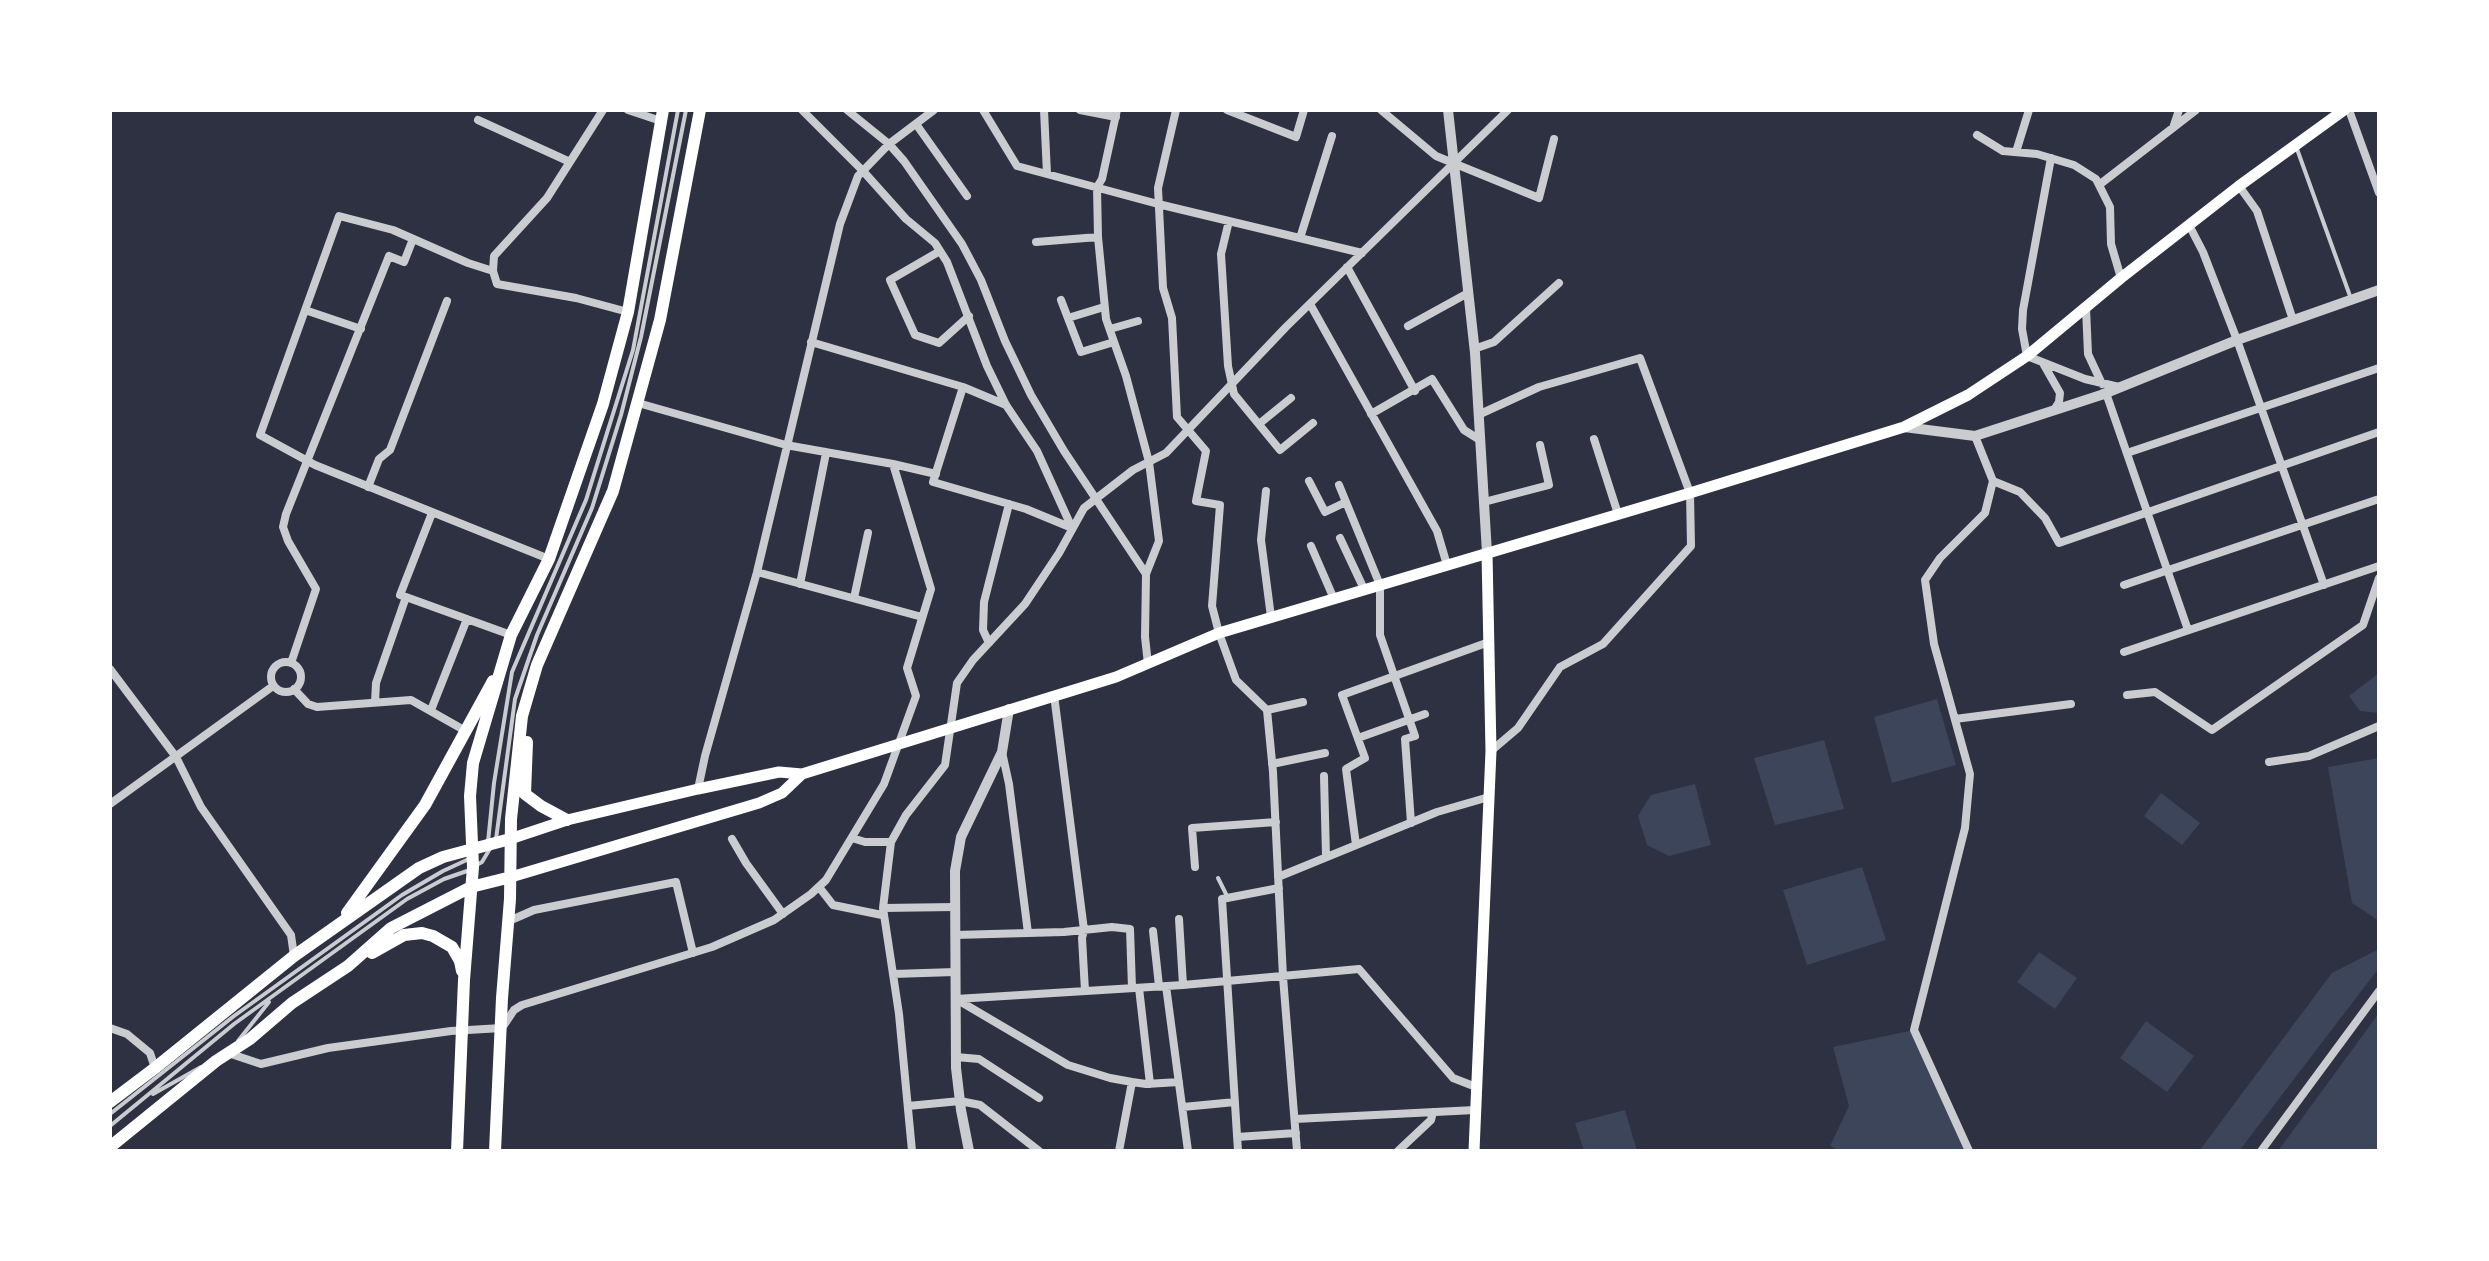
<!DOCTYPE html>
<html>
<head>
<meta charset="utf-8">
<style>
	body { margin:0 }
	#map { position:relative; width:2489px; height:1261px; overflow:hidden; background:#2d3142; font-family:"Alegreya Sans",sans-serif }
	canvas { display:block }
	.frame { position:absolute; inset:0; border:112px solid #fff; pointer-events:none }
</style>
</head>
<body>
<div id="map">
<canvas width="2489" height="1261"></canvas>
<div class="frame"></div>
</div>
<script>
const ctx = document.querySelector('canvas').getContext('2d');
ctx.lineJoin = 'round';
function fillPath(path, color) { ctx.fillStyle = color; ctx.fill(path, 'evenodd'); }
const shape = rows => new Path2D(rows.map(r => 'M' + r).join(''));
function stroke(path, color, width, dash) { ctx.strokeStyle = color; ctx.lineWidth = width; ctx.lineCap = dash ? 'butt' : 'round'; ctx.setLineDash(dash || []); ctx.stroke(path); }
fillPath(shape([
	[2379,673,2379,713,2360,711,2349,696],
	[1937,699,1956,765,1892,783,1874,717],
	[1824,740,1844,809,1775,825,1754,758],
	[2379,758,2379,921,2352,903,2328,767],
	[1695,784,1711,845,1669,856,1647,845,1638,816,1651,795],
	[2161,793,2200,823,2182,845,2144,816],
	[1862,867,1886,940,1807,965,1783,890],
	[2379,949,2379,968,2239,1151,2199,1151,2332,973],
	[2039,952,2077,978,2055,1009,2017,982],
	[2379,1013,2379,1151,2278,1151],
	[2146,1021,2194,1056,2167,1092,2120,1058],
	[1914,1030,1969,1151,1840,1151,1830,1146,1849,1106,1833,1047],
	[1625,1110,1637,1151,1584,1151,1575,1123]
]), '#3c4559');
stroke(shape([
	[2297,149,2350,296],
	[496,839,515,699,537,635,592,508,621,415,641,337,686,110],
	[488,842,494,783,512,672,586,500,633,350,678,110],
	[475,866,482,862,491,847],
	[1218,878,1227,896],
	[238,1041,269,1002],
	[153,1094,201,1067],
	[110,1114,234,1016,402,895,443,871,471,858],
	[110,1126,234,1024,407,899,444,879,467,871]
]), '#caccd0', 4);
stroke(shape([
	[628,110,661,121],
	[802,110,863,171,906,219,935,243,947,262,987,366,1006,405,1037,451,1072,528],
	[847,110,889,144,904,161,962,244,981,280,1005,341,1031,395,1064,451,1146,574,1145,637,1148,664],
	[983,110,1017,166,1158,204,1362,253],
	[1044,110,1047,174],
	[1080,110,1116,117],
	[1117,110,1102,179,1097,187,1098,237,1106,319,1126,376,1149,462,1159,541,1146,574],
	[1176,110,1158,188,1163,288,1172,318,1177,417,1206,451,1196,501,1220,505,1212,606,1219,633,1236,680,1267,710,1273,772,1283,977,1297,1151],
	[1227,110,1296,137,1304,110],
	[1381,110,1436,156,1539,198,1554,139],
	[2349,110,2379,193],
	[478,120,570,162],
	[916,124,967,196],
	[2173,128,2179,110],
	[1977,135,2003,151,2037,154,2074,165,2096,179,2110,207,2111,244,2121,278],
	[2016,152,2029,110],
	[2051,158,2023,310,2022,329,2027,356,2085,379,2119,387],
	[2099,185,2196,110],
	[2239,186,2257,211,2293,320],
	[1229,221,1221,254,1228,366,1234,394,1280,450,1313,423],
	[2189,225,2203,252,2237,340,2324,585],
	[1300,238,1332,136],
	[1036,242,1098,237],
	[940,251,890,280,915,335,939,343,969,316],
	[1347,267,1415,391],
	[493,271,497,284,576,298,628,312],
	[1061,300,1081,352,1114,342],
	[1310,304,1437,531,1447,565],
	[2086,308,2088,354,2102,384],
	[305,310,361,329],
	[1068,318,1104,307],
	[1408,326,1468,293],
	[1110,329,1138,321],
	[811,342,963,387,1006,405],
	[1474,349,1494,342,1559,283],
	[2044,365,2060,393,2059,402,2054,410],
	[963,387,933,482,1026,509,1072,528],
	[2106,393,2188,630],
	[638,403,786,445,893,464,936,474],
	[1371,414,1432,379,1464,430,1480,440],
	[1478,415,1539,387,1640,358,1690,493,1691,546,1603,644,1560,667,1518,728,1491,751],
	[1259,424,1291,398],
	[1594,439,1618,514],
	[2127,453,2379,368],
	[1309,481,1325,512,1346,502,1380,585,1380,635,1415,736,1405,739,1411,823],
	[1993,481,2020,492,2045,518,2059,543,2379,432],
	[1339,485,1346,502],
	[368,487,379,459,390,450,447,301],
	[1266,491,1261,540,1271,617],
	[1484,502,1549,485,1540,445],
	[1340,538,1364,589],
	[1311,546,1334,599],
	[549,559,315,465,260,435,339,216,393,230,468,263,493,271,494,256,547,198,603,110],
	[757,572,922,617],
	[800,584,826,453],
	[2124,585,2379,499],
	[406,597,511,635],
	[854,598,868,533],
	[989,643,983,630,984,602,1009,504],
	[2124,652,2379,566],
	'271 677a15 15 0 1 1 30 0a15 15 0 1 1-30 0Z',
	[291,663,316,589,288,541,283,527,286,514,389,256,404,262,413,239],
	[110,669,176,757,201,807,291,935,294,956],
	[294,689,308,704,317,707,411,700,464,730],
	[1054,695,1084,930,1082,938,1085,991],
	[2127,695,2155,692,2212,730,2363,625,2379,578],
	[375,702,376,683,406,597,400,595,432,513],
	[431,710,467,619],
	[1267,710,1303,702],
	[1955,719,2071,704],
	[1358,738,1425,714],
	[1002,752,1009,784,1028,933],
	[2269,762,2309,756,2379,726],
	[1272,764,1325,753],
	[1324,776,1326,857],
	[698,789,705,756,757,572,840,224,858,176,889,144,934,110],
	[110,804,273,686],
	[852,838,865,842,891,842],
	[732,839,746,863,783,914],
	[1356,845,1346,769,1365,758,1342,695,1489,642],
	[1195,867,1192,828,1276,822],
	[1278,877,1437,812,1489,797],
	[819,887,833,905,882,915],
	[883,908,954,907],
	[1179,919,1183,985],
	[509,921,534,910,676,882,693,953],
	[1153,931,1159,986],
	[955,935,1064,932,1112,927,1130,929,1132,988],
	[893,974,955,972],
	[1166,986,1188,1151],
	[1139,988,1150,1084],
	[956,999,1183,985,1359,969,1453,1078,1476,1087],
	[956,999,1068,1065,1110,1078,1132,1082,1146,1084,1179,1082],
	[110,1028,127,1034,150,1053,155,1068],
	[228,1053,261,1064,328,1048,451,1031,502,1028,514,1010,522,1005,712,947,774,920,811,894,826,880,884,784,916,696,907,668,931,589,893,464],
	[956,1057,979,1059,1039,1098],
	[908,1106,960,1101,980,1105,1039,1151],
	[1183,1107,1235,1102],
	[1295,1119,1475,1110],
	[1237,1137,1296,1133],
	[912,1151,899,1014,883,908,891,842,906,815,945,765,957,683,973,660,1025,604,1059,553,1084,508,1133,470,1166,453,1286,327,1508,110],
	[1119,1151,1132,1082],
	[1238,1151,1222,899,1279,888],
	[1398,1151,1431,1120,1433,1112],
	[1969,1151,1914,1030,1965,828,1970,774,1934,644,1925,580,1940,558,1985,513,1993,481,1975,436],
	[2261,1151,2379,991]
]), '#caccd0', 8);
stroke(shape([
	[1448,110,1475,353,1487,553],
	[1904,427,1975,436,2101,395,2237,340,2379,290],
	[969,1151,961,1110,956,1068,955,871,961,837,1002,752,1009,709]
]), '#caccd0', 10);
stroke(shape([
	[510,839,567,820,698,789,779,772,802,774,1116,677,1219,633,1690,493,1904,427,1968,395,2027,356,2121,278,2239,186,2344,110],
	[511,877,759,803,782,793,802,774],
	[1474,1151,1491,751,1487,553]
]), '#fff', 11);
stroke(shape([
	[527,742,525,794,541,806,567,820],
	[347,913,425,805,493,681],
	[372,953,404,935,422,933,433,936,452,947,460,961,462,971],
	[110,1102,155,1068,294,956,419,868,443,857,510,839],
	[110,1147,216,1061,250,1039,292,1003,348,966,391,928,471,887,511,877],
	[457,1151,464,980,473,867,470,796,473,763,511,635,549,559,603,404,628,312,663,110],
	[495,1151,502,998,510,899,511,819,522,716,537,665,613,491,660,320,700,110]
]), '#fff', 12);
</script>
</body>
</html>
